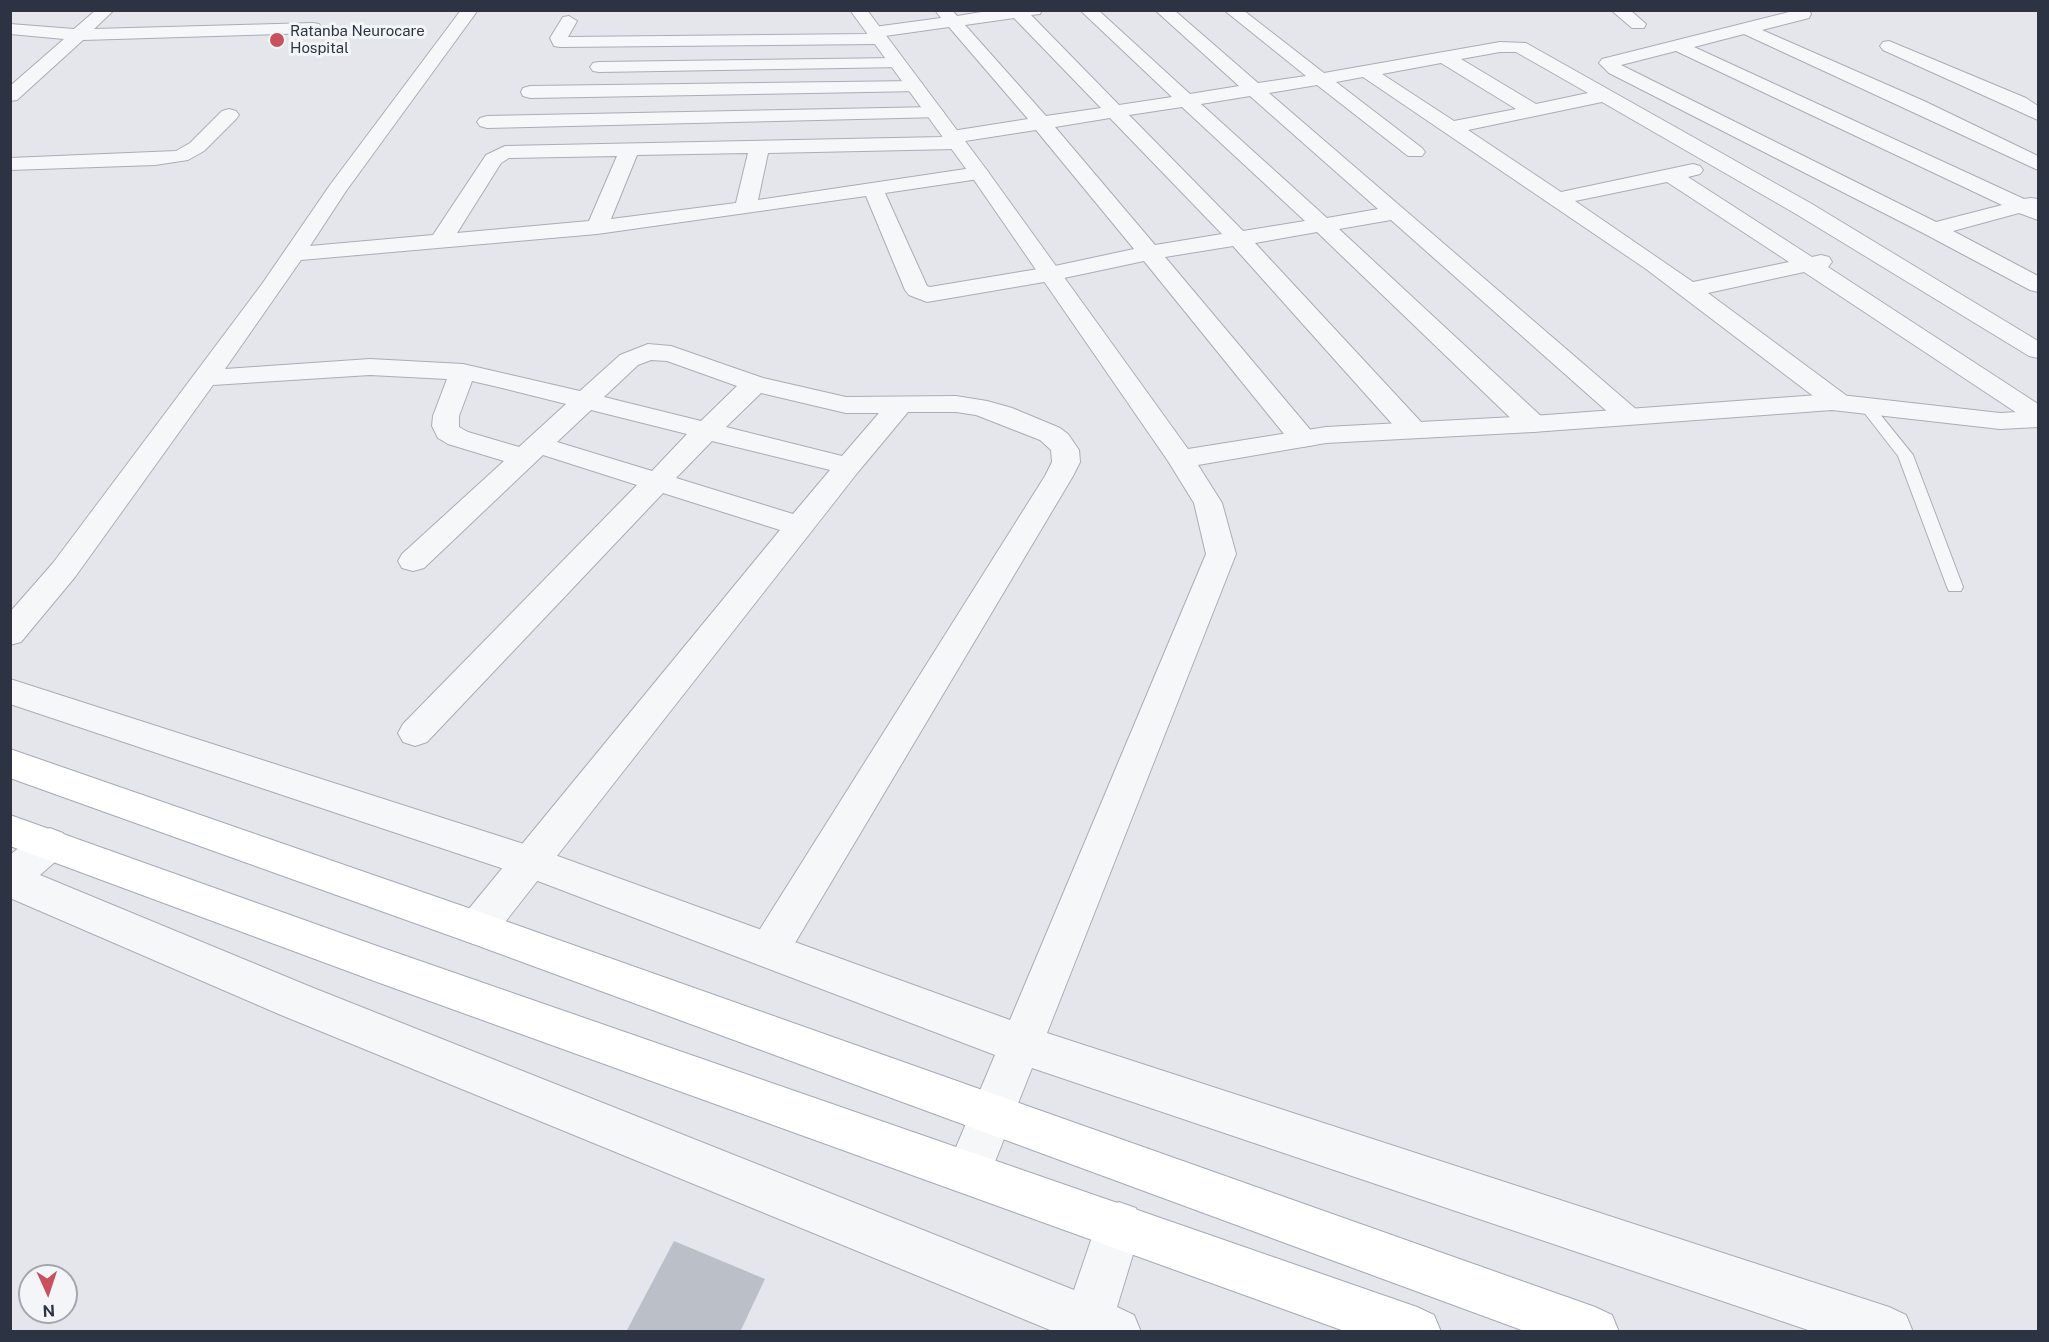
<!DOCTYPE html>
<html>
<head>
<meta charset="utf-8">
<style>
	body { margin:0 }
	#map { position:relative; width:2049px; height:1342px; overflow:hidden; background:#e4e6eb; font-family:"Public Sans",sans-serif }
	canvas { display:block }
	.frame { position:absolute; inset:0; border:12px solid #2c3342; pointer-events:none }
	.north { position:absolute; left:18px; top:1264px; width:60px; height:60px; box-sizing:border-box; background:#f3f5f8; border:2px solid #a3a7af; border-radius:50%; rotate:177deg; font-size:16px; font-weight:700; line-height:24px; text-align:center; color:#2c3342 }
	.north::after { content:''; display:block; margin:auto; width:21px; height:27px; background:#c7515d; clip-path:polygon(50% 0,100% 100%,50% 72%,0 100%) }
</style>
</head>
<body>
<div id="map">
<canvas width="2049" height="1342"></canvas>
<div class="frame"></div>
<div class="north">N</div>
</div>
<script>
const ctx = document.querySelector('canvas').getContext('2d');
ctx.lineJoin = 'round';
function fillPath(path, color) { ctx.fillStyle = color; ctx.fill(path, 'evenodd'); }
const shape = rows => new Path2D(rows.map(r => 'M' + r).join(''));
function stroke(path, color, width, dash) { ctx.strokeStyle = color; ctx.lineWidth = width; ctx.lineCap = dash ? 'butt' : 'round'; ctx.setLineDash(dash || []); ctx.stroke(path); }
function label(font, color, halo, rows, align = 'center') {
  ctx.font = font + ' "Public Sans",sans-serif'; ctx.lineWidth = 6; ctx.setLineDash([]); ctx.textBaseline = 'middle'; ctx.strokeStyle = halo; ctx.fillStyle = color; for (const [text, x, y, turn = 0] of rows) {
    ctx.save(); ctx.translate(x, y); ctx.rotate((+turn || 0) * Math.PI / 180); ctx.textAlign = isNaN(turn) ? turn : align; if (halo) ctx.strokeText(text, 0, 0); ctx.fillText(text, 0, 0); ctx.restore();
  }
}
fillPath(shape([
	[674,1241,765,1279,740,1332,626,1332]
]), '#bbbfc7');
const service = shape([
	[1866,402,1871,403,1913,455,1963,587,1961,591,1949,591,1947,587,1898,456,1859,406,1866,402]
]);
const minor = shape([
	[96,10,114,10,94,29,313,23,319,24,322,28,319,32,313,33,83,40,17,100,10,101,10,86,64,39,10,34,10,24,74,29,96,10],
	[461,10,478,10,346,191,310,246,433,235,486,155,505,146,942,137,945,133,952,131,1028,119,949,27,885,36,888,39,885,43,879,44,560,47,554,46,550,38,563,17,569,16,577,21,568,37,867,34,868,28,874,27,941,18,935,10,952,10,957,16,994,10,1042,10,1040,14,1031,15,1119,105,1172,97,1080,10,1098,10,1190,94,1239,86,1155,10,1174,10,1258,83,1306,76,1224,10,1243,10,1324,73,1500,42,1526,43,1812,204,2038,341,2038,358,2029,356,1796,214,1602,102,1468,130,1561,192,1693,164,1700,166,1703,170,1700,174,1688,177,1812,257,1821,255,1829,257,1832,262,1828,267,2038,404,2038,423,2029,421,1804,272,1708,293,1847,396,1851,402,1847,408,1838,410,1829,408,1646,269,1363,77,1336,82,1422,148,1425,152,1422,156,1408,156,1317,85,1269,93,1637,410,1641,416,1637,422,1628,424,1619,422,1391,220,1339,229,1543,418,1546,424,1543,430,1533,432,1523,430,1317,232,1255,243,1422,423,1426,429,1422,435,1412,437,1402,435,1233,246,1165,257,1313,433,1317,439,1313,445,1303,447,1293,445,1144,261,1050,281,927,302,909,295,905,290,866,196,597,234,301,260,225,369,370,359,463,364,580,391,620,355,648,344,671,346,763,378,846,397,956,396,987,401,1012,408,1060,428,1068,434,1079,450,1080,462,1073,476,783,963,769,968,755,963,749,950,755,937,1045,476,1052,462,1051,450,1040,440,976,415,956,412,908,412,858,472,491,940,477,945,463,940,457,928,463,916,780,530,663,493,427,742,415,746,403,742,398,733,403,724,637,485,543,455,424,568,413,571,402,568,398,561,402,554,504,461,448,444,438,438,432,426,433,416,447,379,370,375,213,385,75,577,21,642,10,645,10,612,53,563,262,284,330,185,461,10],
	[1014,18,1101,108,1046,116,965,25,1014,18],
	[1500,52,1516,52,1588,93,1536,104,1461,59,1500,52],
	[1441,63,1516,109,1454,121,1382,74,1441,63],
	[1250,96,1378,209,1327,218,1201,104,1250,96],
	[1182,107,1305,221,1243,231,1129,115,1182,107],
	[1110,118,1222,234,1155,245,1055,127,1110,118],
	[1036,130,1134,249,1050,267,930,287,927,286,885,193,979,179,986,177,989,173,986,169,979,167,758,200,768,153,956,149,963,147,966,143,965,141,1036,130],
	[748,153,736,203,611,219,637,155,748,153],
	[617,156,589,221,457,233,501,163,509,158,617,156],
	[1667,182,1789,262,1693,282,1575,201,1667,182],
	[651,360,667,361,737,386,701,421,604,397,638,365,651,360],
	[472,381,498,387,566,404,519,447,468,432,459,427,459,416,472,381],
	[761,393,846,413,879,413,842,456,726,427,761,393],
	[591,410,687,434,652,471,557,442,591,410],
	[712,441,830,470,793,514,676,478,712,441],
	[1611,10,1630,10,1646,24,1644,28,1632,28,1611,10],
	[1797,10,1809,10,1811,14,1809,18,1762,30,1924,101,2038,156,2038,170,1744,34,1694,47,2024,199,2031,198,2038,199,2038,220,2019,213,1953,231,2038,276,2038,292,2030,290,1925,234,1609,73,1599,63,1602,59,1797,10],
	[1676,51,2002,205,1936,222,1621,65,1676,51],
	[1889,41,2026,98,2038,106,2038,120,1883,50,1880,46,1883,42,1889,41],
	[897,58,903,59,906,63,903,67,599,72,593,71,590,67,593,63,599,62,897,58],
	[915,81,922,83,924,87,922,91,530,98,523,96,521,92,523,88,530,86,915,81],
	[934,107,941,109,944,113,941,117,487,128,480,126,477,122,480,118,487,116,934,107],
	[229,109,236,111,239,115,236,119,204,151,188,160,155,165,10,170,10,158,176,151,190,143,222,111,229,109],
	[50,828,63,833,69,844,63,855,40,875,311,987,1074,1290,1102,1208,1119,1202,1136,1208,1142,1225,1117,1307,1134,1315,1141,1332,1055,1332,281,1015,10,898,10,855,37,833,50,828]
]);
const tertiary = shape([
	[850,10,867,10,986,169,1188,449,1326,427,1533,416,1832,394,2000,413,2038,411,2038,427,2000,429,1832,410,1533,432,1326,443,1198,465,1222,503,1236,554,1047,1033,1889,1307,1906,1315,1913,1332,1814,1332,1032,1068,985,1187,969,1194,953,1187,946,1171,995,1055,522,875,10,704,10,679,530,846,1010,1020,1206,554,1194,503,1168,461,972,177,850,10]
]);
const primary = shape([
	[10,749,477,911,1595,1307,1612,1315,1619,1332,1527,1332,476,945,10,778,10,749],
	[10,815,377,946,1417,1307,1434,1315,1441,1332,1347,1332,377,982,10,846,10,815]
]);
stroke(service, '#a9adb5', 2);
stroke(minor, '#a9adb5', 2);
stroke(tertiary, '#a9adb5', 2);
stroke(primary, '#a4aab6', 2);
fillPath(service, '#f6f7f9');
fillPath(minor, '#f6f7f9');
fillPath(tertiary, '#f6f7f9');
fillPath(primary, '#fff');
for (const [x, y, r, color] of [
	[277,40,8,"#c7515d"]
]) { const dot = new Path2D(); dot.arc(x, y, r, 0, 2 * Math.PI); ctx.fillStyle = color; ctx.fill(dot); stroke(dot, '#f3f5f8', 2); }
label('15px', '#2c3342', '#f3f5f8', [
	["Ratanba Neurocare",290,31],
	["Hospital",290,48]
], 'left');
</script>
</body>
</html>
